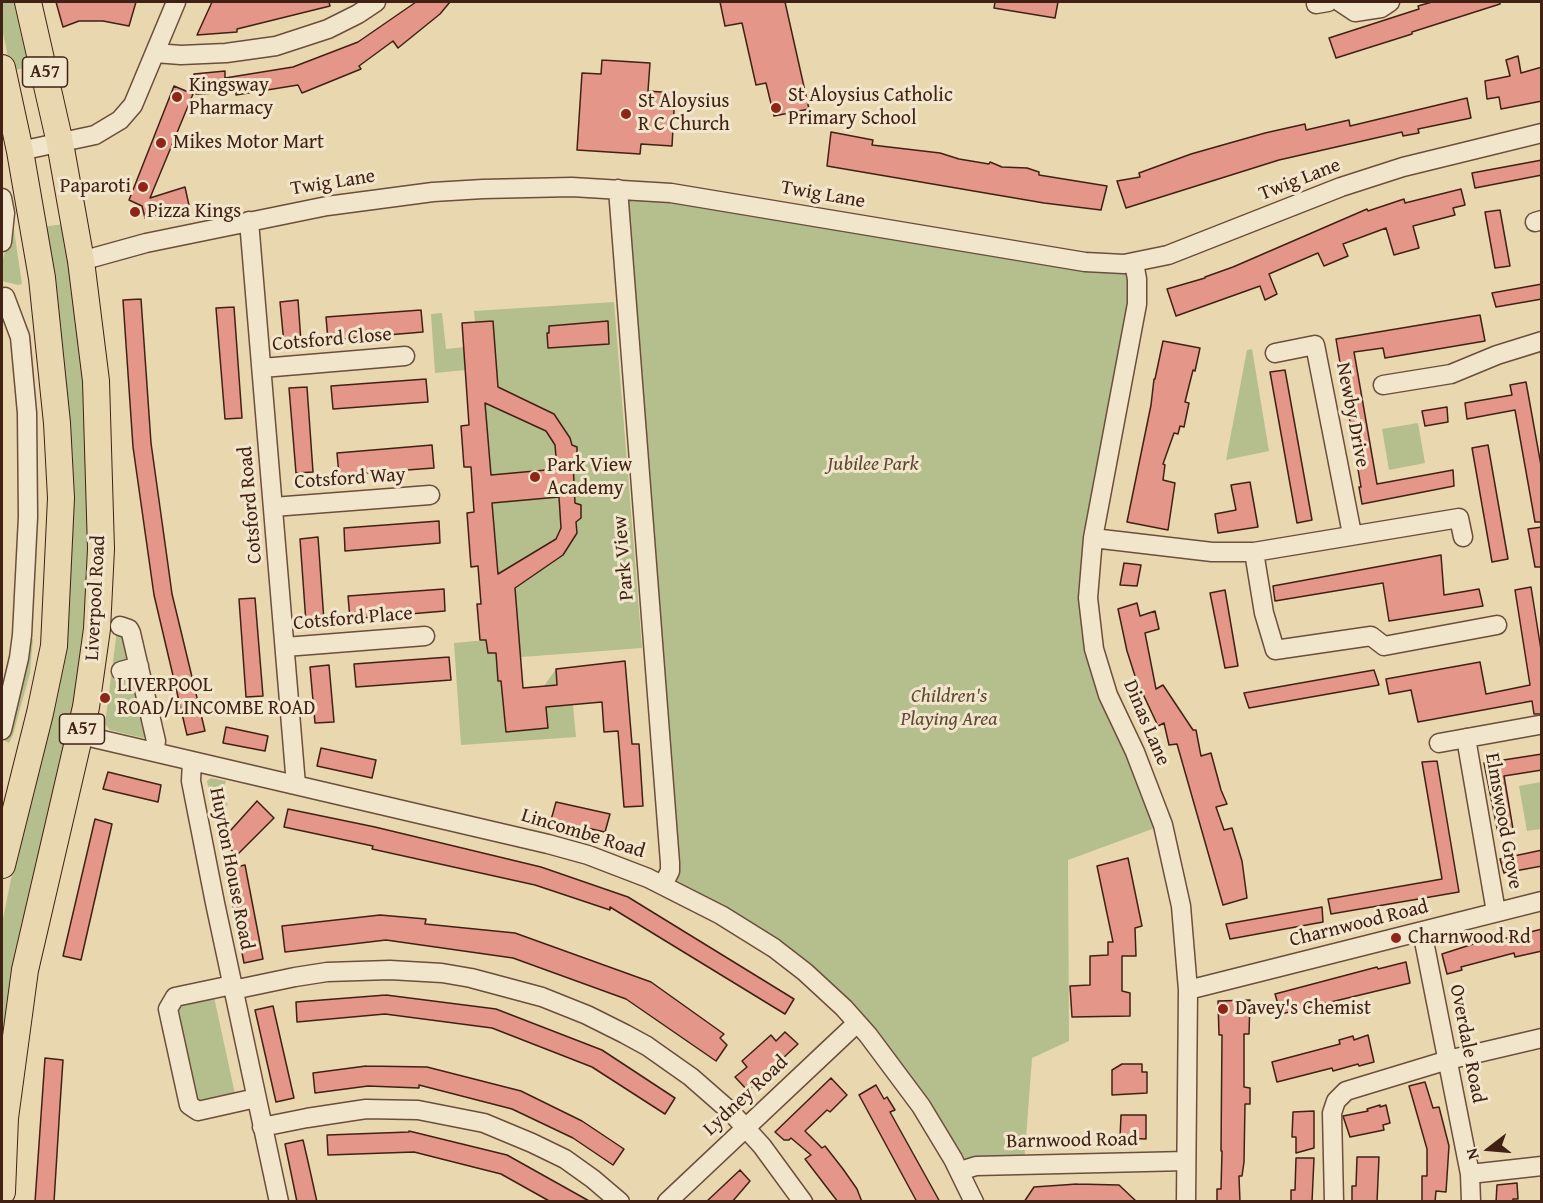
<!DOCTYPE html>
<html>
<head>
<meta charset="utf-8">
<style>
	body { margin:0 }
	#map { position:relative; width:1543px; height:1203px; overflow:hidden; background:#e9d7af; font-family:"Gentium Book Plus",serif }
	canvas { display:block }
	.frame { position:absolute; inset:0; border:3px solid #412114; pointer-events:none }
	.north { position:absolute; left:1459px; top:1119px; width:60px; height:60px; -webkit-text-stroke:4px #f1e5cb; paint-order:stroke; rotate:254deg; font-size:16px; font-weight:700; line-height:24px; text-align:center; color:#412114 }
	.north::after { content:''; display:block; margin:auto; width:21px; height:27px; background:#412114; clip-path:polygon(50% 0,100% 100%,50% 72%,0 100%) }
</style>
</head>
<body>
<div id="map">
<canvas width="1543" height="1203"></canvas>
<div class="frame"></div>
<div class="north">N</div>
</div>
<script>
const ctx = document.querySelector('canvas').getContext('2d');
ctx.lineJoin = 'round';
function fillPath(path, color) { ctx.fillStyle = color; ctx.fill(path, 'evenodd'); }
const shape = rows => new Path2D(rows.map(r => 'M' + r).join(''));
function stroke(path, color, width, dash) { ctx.strokeStyle = color; ctx.lineWidth = width; ctx.lineCap = dash ? 'butt' : 'round'; ctx.setLineDash(dash || []); ctx.stroke(path); }
function label(font, color, halo, rows, align = 'center') {
  ctx.font = font + ' "Gentium Book Plus",serif'; ctx.lineWidth = 6; ctx.setLineDash([]); ctx.textBaseline = 'middle'; ctx.strokeStyle = halo; ctx.fillStyle = color; for (const [text, x, y, turn = 0] of rows) {
    ctx.save(); ctx.translate(x, y); ctx.rotate((+turn || 0) * Math.PI / 180); ctx.textAlign = isNaN(turn) ? turn : align; if (halo) ctx.strokeText(text, 0, 0); ctx.fillText(text, 0, 0); ctx.restore();
  }
}
fillPath(shape([
	[2,2,16,2,33,66,11,71,2,28],
	[618,189,1134,263,1088,598,1094,649,1163,825,1068,860,1069,1041,1032,1058,1024,1165,953,1159,890,1056,774,948,663,885],
	[12,217,22,284,18,285,2,281,2,264],
	[64,224,80,330,91,494,83,672,2,1053,2,924,11,879,51,721,62,668,42,227],
	[614,302,642,648,521,657,501,597,563,555,577,533,576,522,581,518,581,505,575,503,573,462,577,458,577,447,492,384,497,373,493,321,475,322,474,311],
	[442,313,446,349,464,347,466,370,435,373,431,314],
	[1252,349,1269,451,1226,460,1247,350],
	[485,403,546,431,555,445,561,528,556,539,498,574,491,494,498,503,543,498,491,478],
	[1418,423,1425,463,1389,470,1382,429],
	[117,630,126,634,130,676,134,678,147,736,143,738,110,730,105,724],
	[27,638,33,639,30,673,13,735,9,743,5,741,18,693],
	[486,640,488,653,496,653,502,681,506,732,548,728,544,686,556,669,559,706,573,705,576,737,461,745,454,643],
	[211,778,226,781,221,798,228,804,222,811,213,812,207,781],
	[1541,782,1541,829,1527,831,1519,786],
	[214,997,235,1094,201,1101,194,1096,177,1012,181,1003]
]), '#b4bf8d');
const building = shape([
	[56,2,136,2,129,26,103,21,79,21,63,27,56,2],
	[212,2,329,2,330,6,237,29,237,32,197,35,212,2],
	[416,2,450,2,440,14,398,48,393,41,359,66,361,69,302,93,298,85,236,95,236,92,196,94,194,74,225,71,225,78,293,67,358,42,416,2],
	[720,2,785,2,809,109,774,116,766,83,756,85,742,23,725,26,720,2],
	[995,2,1058,2,1055,18,994,8,995,2],
	[1432,2,1500,2,1500,4,1412,32,1412,34,1336,58,1329,38,1419,9,1418,6,1432,2],
	[1518,56,1521,73,1542,67,1542,101,1501,109,1499,97,1487,99,1485,81,1510,76,1506,60,1518,56],
	[602,60,650,63,648,91,675,93,672,146,641,144,640,154,577,150,582,73,601,74,602,60],
	[174,86,193,94,150,198,185,187,190,210,145,218,142,206,129,200,174,86],
	[1467,98,1471,118,1418,129,1419,133,1403,136,1402,132,1279,160,1126,208,1117,181,1140,177,1139,173,1191,154,1265,133,1305,124,1306,130,1349,120,1350,126,1467,98],
	[831,132,873,140,872,145,940,153,959,159,989,164,990,162,1002,167,1027,168,1039,172,1039,175,1107,186,1101,210,1044,203,827,166,831,132],
	[1542,160,1542,175,1475,188,1472,173,1542,160],
	[1461,189,1465,205,1453,208,1455,215,1413,226,1419,248,1394,255,1386,228,1343,244,1348,256,1324,266,1318,253,1269,274,1277,294,1265,300,1260,286,1176,316,1167,289,1205,278,1205,277,1233,267,1367,209,1368,211,1404,199,1405,203,1461,189],
	[1500,210,1510,266,1495,268,1485,212,1500,210],
	[1542,284,1542,299,1496,307,1492,293,1542,284],
	[141,299,151,443,169,572,172,594,205,731,187,735,154,595,133,447,123,300,141,299],
	[298,300,301,342,284,344,280,302,298,300],
	[234,307,242,418,225,419,216,308,234,307],
	[421,310,423,332,328,340,326,317,421,310],
	[1480,315,1485,341,1385,358,1383,348,1354,352,1377,484,1453,470,1454,486,1362,504,1359,487,1361,487,1336,339,1480,315],
	[493,321,498,387,554,414,570,438,572,445,577,447,577,458,573,462,575,503,581,505,581,518,576,522,577,533,563,555,515,588,523,688,557,685,556,669,625,661,632,744,639,744,643,806,624,807,618,731,604,732,602,702,546,707,548,728,506,732,501,681,498,681,496,653,488,653,486,640,480,640,477,604,481,604,478,566,471,567,467,513,474,512,471,467,464,467,461,426,469,425,462,323,493,321],
	[485,403,546,431,555,445,557,469,491,475,485,403],
	[559,497,561,528,556,539,498,574,492,503,559,497],
	[608,321,609,344,548,348,547,333,549,333,549,326,608,321],
	[1163,341,1200,348,1195,371,1193,370,1185,402,1189,403,1184,427,1180,426,1178,434,1174,433,1163,464,1165,465,1163,480,1175,483,1168,530,1127,522,1151,405,1154,379,1155,379,1163,341],
	[1285,370,1312,520,1297,523,1270,372,1285,370],
	[426,379,428,402,333,409,331,386,426,379],
	[1526,382,1542,471,1542,522,1535,522,1515,410,1467,419,1465,403,1512,395,1510,385,1526,382],
	[307,387,313,472,296,473,289,388,307,387],
	[1447,407,1448,422,1425,426,1422,411,1447,407],
	[432,445,434,468,339,475,337,453,432,445],
	[1488,445,1508,559,1492,562,1472,448,1488,445],
	[1250,482,1258,527,1218,533,1215,514,1236,510,1231,485,1250,482],
	[439,521,440,543,345,551,344,528,439,521],
	[1542,527,1542,567,1535,567,1528,529,1542,527],
	[318,537,324,621,306,623,300,539,318,537],
	[1441,555,1444,595,1479,589,1483,606,1389,621,1383,583,1275,601,1273,586,1441,555],
	[1124,563,1141,565,1137,586,1120,585,1124,563],
	[1531,587,1542,656,1542,714,1534,714,1532,701,1418,722,1411,690,1389,694,1386,679,1480,662,1486,694,1530,685,1515,590,1531,587],
	[444,589,445,611,350,619,348,596,444,589],
	[1225,590,1238,666,1225,668,1210,593,1225,590],
	[255,598,263,696,246,697,239,599,255,598],
	[1137,603,1140,616,1155,611,1159,629,1145,633,1156,689,1163,685,1193,730,1196,730,1201,756,1211,753,1221,790,1227,804,1216,807,1224,830,1232,828,1242,861,1247,898,1223,905,1177,744,1169,745,1164,723,1158,726,1136,679,1127,651,1118,609,1137,603],
	[449,657,451,680,356,687,354,664,449,657],
	[329,665,334,722,315,723,310,667,329,665],
	[1374,670,1379,685,1249,708,1244,693,1374,670],
	[226,727,268,736,265,751,223,743,226,727],
	[321,748,376,760,372,778,317,766,321,748],
	[1542,754,1542,770,1504,776,1513,829,1498,833,1484,763,1542,754],
	[1437,761,1459,892,1331,914,1328,899,1442,879,1422,762,1437,761],
	[108,772,161,785,158,802,103,789,108,772],
	[257,801,274,818,237,855,221,841,257,801],
	[556,802,610,814,605,832,551,820,556,802],
	[288,809,375,827,541,867,628,897,794,999,785,1014,610,907,610,910,535,885,372,849,373,846,284,827,288,809],
	[95,819,112,824,81,960,63,956,95,819],
	[1542,850,1542,866,1504,873,1500,859,1542,850],
	[1128,858,1142,926,1135,928,1136,956,1122,956,1122,991,1130,993,1130,1016,1072,1017,1070,986,1090,985,1090,956,1108,955,1108,942,1113,942,1097,866,1128,858],
	[245,865,263,959,244,963,226,869,245,865],
	[1322,907,1323,922,1230,939,1226,924,1322,907],
	[380,915,426,919,425,924,515,933,651,982,724,1034,720,1038,727,1045,716,1061,626,999,513,958,386,940,285,952,282,926,380,915],
	[1542,929,1542,951,1515,957,1514,953,1461,967,1462,970,1447,974,1442,954,1498,936,1499,940,1542,929],
	[1406,962,1410,983,1281,1014,1275,994,1377,967,1378,969,1406,962],
	[386,995,496,1009,602,1050,675,1098,665,1114,592,1067,492,1028,385,1014,297,1022,296,1002,386,995],
	[1250,1000,1249,1034,1244,1034,1244,1087,1250,1088,1250,1104,1245,1104,1244,1162,1242,1176,1239,1176,1240,1202,1217,1202,1217,1189,1221,1189,1222,1151,1221,1151,1222,1035,1219,1035,1218,1001,1250,1000],
	[273,1006,294,1098,276,1102,255,1010,273,1006],
	[785,1032,798,1044,748,1091,735,1077,747,1067,742,1061,771,1035,776,1041,785,1032],
	[1368,1035,1374,1062,1359,1066,1358,1064,1333,1071,1332,1068,1277,1082,1272,1062,1340,1044,1339,1040,1353,1036,1354,1040,1368,1035],
	[45,1058,63,1060,60,1105,54,1202,35,1202,45,1058],
	[1122,1064,1142,1064,1142,1072,1147,1072,1147,1093,1112,1095,1112,1070,1122,1064],
	[366,1066,427,1067,521,1091,582,1121,624,1149,613,1165,573,1138,512,1109,419,1085,419,1088,368,1086,315,1093,313,1073,366,1066],
	[831,1078,847,1095,830,1112,827,1110,805,1131,822,1148,825,1146,843,1169,857,1189,862,1202,838,1202,805,1159,811,1155,791,1138,789,1140,784,1140,775,1132,831,1078],
	[1425,1082,1433,1108,1439,1107,1449,1146,1446,1192,1436,1191,1435,1202,1422,1202,1422,1176,1427,1176,1427,1149,1409,1086,1425,1082],
	[876,1085,884,1099,887,1097,895,1110,890,1112,940,1202,917,1202,859,1095,876,1085],
	[1380,1105,1380,1107,1386,1105,1390,1123,1383,1125,1384,1130,1350,1137,1343,1116,1368,1111,1367,1109,1380,1105],
	[1314,1111,1314,1148,1296,1153,1296,1137,1292,1137,1293,1112,1314,1111],
	[1121,1115,1146,1115,1146,1139,1120,1138,1121,1115],
	[409,1131,507,1155,591,1202,551,1202,501,1174,414,1152,328,1155,327,1135,409,1132,409,1131],
	[303,1140,309,1166,317,1202,297,1202,296,1197,285,1144,303,1140],
	[1357,1157,1379,1157,1377,1202,1352,1202,1352,1186,1356,1186,1357,1157],
	[1296,1158,1314,1158,1312,1202,1291,1202,1291,1190,1295,1190,1296,1158],
	[740,1170,750,1181,732,1202,706,1202,740,1170],
	[1517,1183,1518,1199,1513,1199,1513,1202,1496,1202,1497,1185,1517,1183],
	[1077,1184,1119,1185,1137,1202,1024,1202,1034,1187,1077,1184]
]);
fillPath(building, '#e49688');
stroke(building, '#412114', 1.5);
const minor = shape([
	[1340,2,1355,12,1381,8,1390,2],
	[1316,4,1328,2],
	[155,53,181,55,226,53,276,46,328,29,358,14,376,2],
	[20,151,95,135,120,120,133,105,176,2],
	[618,189,670,863,670,871,663,885],
	[2,198,5,213,2,242],
	[249,221,296,785],
	[1535,222,1542,220],
	[81,261,146,243,327,206,433,192,483,189,572,187,671,193,1085,262,1124,264,1168,255,1341,187,1403,167,1542,133],
	[1134,263,1137,279,1137,304,1093,538,1088,598,1094,649,1108,695,1135,752,1163,825,1181,906,1188,990,1186,1202],
	[1275,353,1315,345,1352,534],
	[262,368,405,356],
	[1383,385,1451,374,1497,355,1542,341],
	[273,507,430,495],
	[1093,538,1212,552,1254,552,1459,518,1463,537],
	[1254,552,1264,613,1275,650,1371,636,1384,646,1497,625],
	[120,626,129,629,131,633,156,741,154,752],
	[285,647,425,636],
	[121,671,139,666],
	[2,730,19,658,22,635,28,517,27,413,20,337,5,297],
	[81,735,548,844,588,855,648,878,721,915,774,948,805,972,844,1008,868,1035,921,1106,953,1159,974,1202],
	[1466,738,1496,912],
	[1439,743,1539,725],
	[192,761,191,781,215,903,279,1202],
	[1422,931,1470,1174,1471,1202],
	[232,985,175,997,168,1009,189,1105,198,1111,256,1098],
	[233,990,295,977,327,972,390,970,442,973,471,978,542,997,587,1015,625,1034,647,1046,691,1077,731,1112,762,1146,803,1202],
	[1188,990,1542,901],
	[262,1127,307,1118,366,1109,418,1110,484,1123,532,1143,565,1159,593,1179,620,1202],
	[960,1171,976,1166,1186,1161],
	[1470,1174,1542,1166],
	[667,1202,857,1023],
	[1334,1202,1332,1113,1336,1101,1346,1091,1448,1060,1542,1038]
]);
const highway = shape([
	[2,68,20,151,42,278,57,423,61,498,54,646,40,713,2,865],
	[2,1192,5,1118,25,970,86,707,97,629,101,549,96,381,81,261,60,143,28,2]
]);
stroke(minor, '#6b4e3b', 21);
stroke(highway, '#412114', 28);
stroke(minor, '#f1e5cb', 18);
stroke(highway, '#e9d7af', 26);
for (const [x, y, r, color] of [
	[177,97,6,"#8f2418"],
	[776,108,6,"#8f2418"],
	[626,114,6,"#8f2418"],
	[161,143,6,"#8f2418"],
	[143,187,6,"#8f2418"],
	[135,212,6,"#8f2418"],
	[535,477,6,"#8f2418"],
	[105,698,6,"#8f2418"],
	[1396,938,6,"#8f2418"],
	[1223,1009,6,"#8f2418"]
]) { const dot = new Path2D(); dot.arc(x, y, r, 0, 2 * Math.PI); ctx.fillStyle = color; ctx.fill(dot); stroke(dot, '#f1e5cb', 2); }
for (const [x, y, w] of [
	[45,72,45],
	[82,729,45]
]) { const box = new Path2D(); box.roundRect(x - w / 2, y - 15, w, 30, 4.5); ctx.fillStyle = '#f1e5cb'; ctx.fill(box); stroke(box, '#412114', 1.5); }
label('bold 18px', '#412114', null, [
	["A57",45,72],
	["A57",82,729]
]);
label('20px', '#412114', '#f1e5cb', [
	["Kingsway",189,86],
	["Pharmacy",189,109],
	["St Aloysius Catholic",788,96],
	["Primary School",788,119],
	["St Aloysius",638,102],
	["R C Church",638,125],
	["Mikes Motor Mart",173,143],
	["Paparoti",131,187,"right"],
	["Pizza Kings",147,212],
	["Park View",547,466],
	["Academy",547,489],
	["LIVERPOOL",117,686],
	["ROAD/LINCOMBE ROAD",117,709],
	["Charnwood Rd",1408,938],
	["Davey's Chemist",1235,1009]
], 'left');
label('20px', '#412114', '#f1e5cb', [
	["Twig Lane",1300,180,-21],
	["Twig Lane",333,183,-9],
	["Twig Lane",823,195,10],
	["Cotsford Close",332,340,-5],
	["Newby Drive",1352,415,79],
	["Cotsford Way",350,479,-4],
	["Cotsford Road",251,505,-95],
	["Park View",624,558,-95],
	["Liverpool Road",96,598,-87],
	["Cotsford Place",353,619,-5],
	["Dinas Lane",1146,723,67],
	["Elmswood Grove",1503,821,80],
	["Lincombe Road",583,834,17],
	["Huyton House Road",231,869,79],
	["Charnwood Road",1359,924,-14],
	["Overdale Road",1467,1044,79],
	["Lydney Road",746,1096,-43],
	["Barnwood Road",1072,1141,-1]
]);
label('italic 20px', '#5e4832', '#f1e5cb', [
	["Jubilee Park",873,465],
	["Children's",949,697],
	["Playing Area",949,720]
]);
</script>
</body>
</html>
